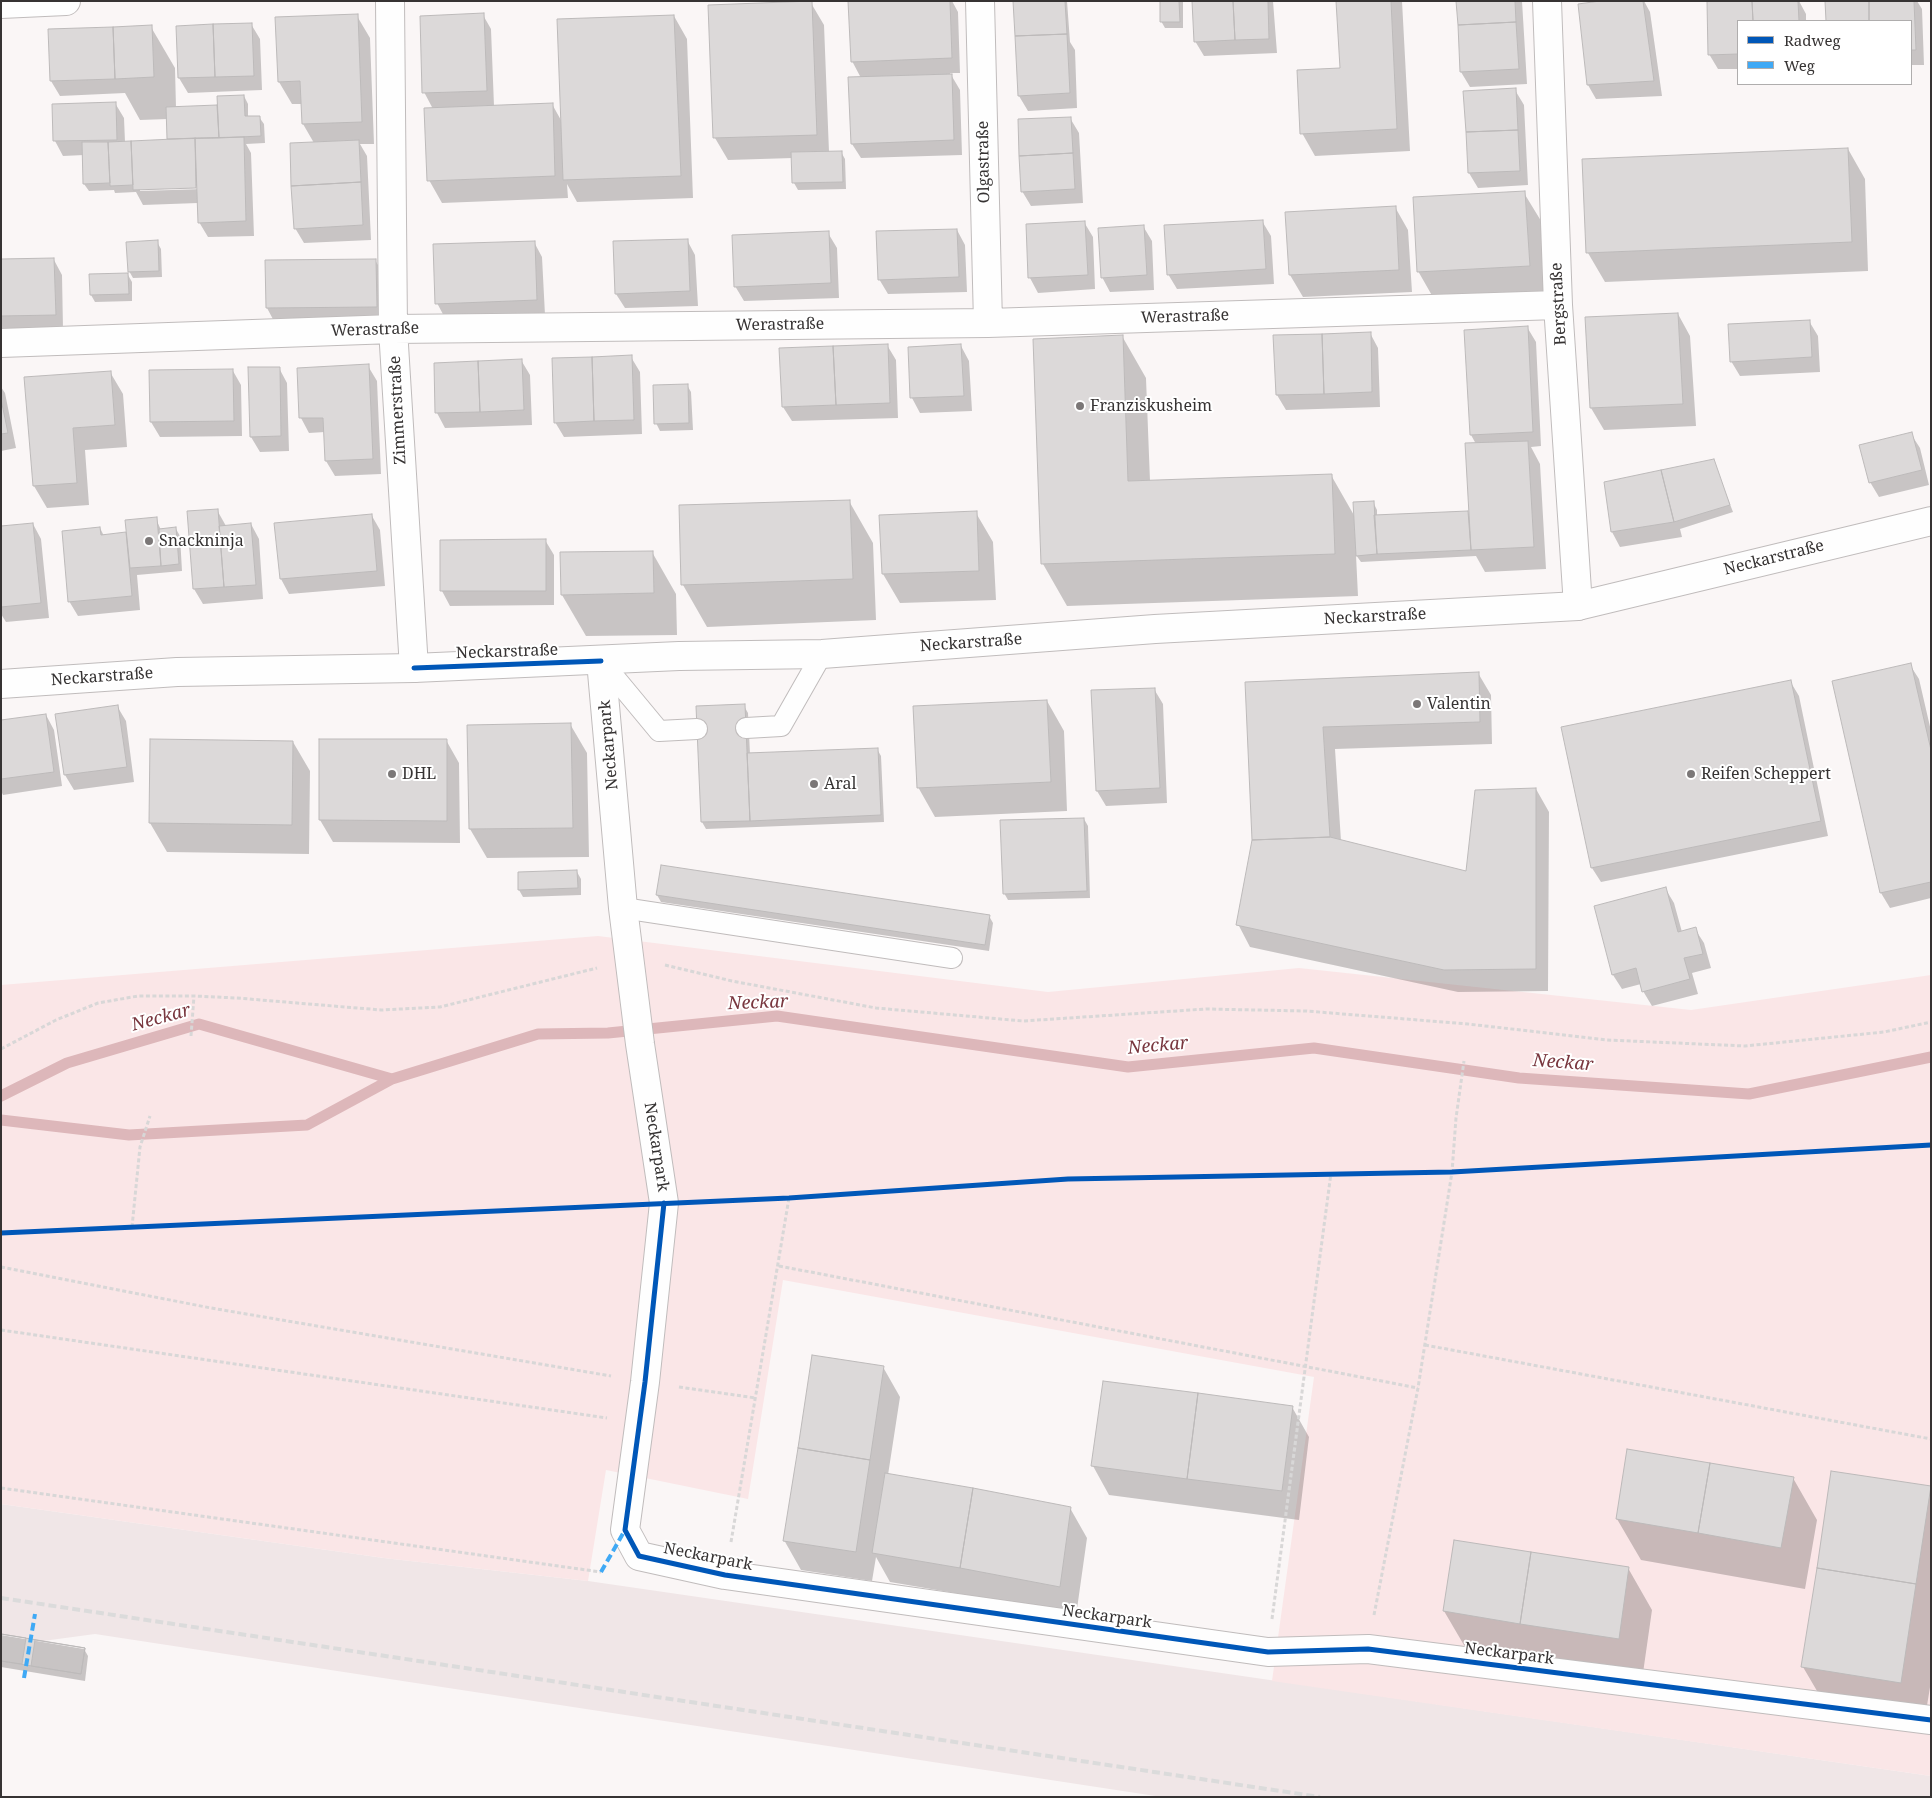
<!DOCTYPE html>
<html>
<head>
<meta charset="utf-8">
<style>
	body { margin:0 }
	#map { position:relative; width:1932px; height:1798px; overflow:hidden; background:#faf6f6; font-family:"Noto Serif",serif }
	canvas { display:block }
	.frame { position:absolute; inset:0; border:2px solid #363333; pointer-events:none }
	.legend { position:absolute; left:1737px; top:20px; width:175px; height:65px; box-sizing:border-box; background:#fff; border:1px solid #afadad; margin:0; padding:6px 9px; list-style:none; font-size:15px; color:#363333 }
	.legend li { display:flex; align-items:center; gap:10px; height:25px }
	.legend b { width:25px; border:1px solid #afadad }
</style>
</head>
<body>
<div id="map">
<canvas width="1932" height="1798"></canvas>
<div class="frame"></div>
<ul class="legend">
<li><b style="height:6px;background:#0057b8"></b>Radweg</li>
<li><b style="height:6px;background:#3fa9f5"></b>Weg</li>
</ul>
</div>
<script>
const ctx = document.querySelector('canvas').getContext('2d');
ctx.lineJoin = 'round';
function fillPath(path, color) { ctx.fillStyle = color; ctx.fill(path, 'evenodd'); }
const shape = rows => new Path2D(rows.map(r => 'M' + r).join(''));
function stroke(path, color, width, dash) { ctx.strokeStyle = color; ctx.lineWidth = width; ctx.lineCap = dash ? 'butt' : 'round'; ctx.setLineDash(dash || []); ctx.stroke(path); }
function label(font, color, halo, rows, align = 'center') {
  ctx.font = font + ' "Noto Serif",serif'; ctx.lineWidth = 4; ctx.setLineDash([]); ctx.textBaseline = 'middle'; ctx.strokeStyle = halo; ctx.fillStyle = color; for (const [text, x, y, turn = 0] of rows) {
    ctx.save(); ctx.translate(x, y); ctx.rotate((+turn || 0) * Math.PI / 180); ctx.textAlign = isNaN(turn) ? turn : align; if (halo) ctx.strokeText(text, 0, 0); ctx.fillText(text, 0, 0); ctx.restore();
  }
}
fillPath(shape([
	[1,1504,384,1558,588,1581,1931,1776,1931,1797,1162,1797,95,1634,43,1641,1,1634]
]), '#f0e6e7');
fillPath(shape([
	[598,936,1048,992,1299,968,1691,1010,1931,975,1931,1776,1272,1681,1314,1377,783,1280,748,1499,606,1470,588,1581,384,1558,1,1504,1,985]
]), '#fae6e7');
fillPath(shape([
	[849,1,952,1,958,12,960,73,950,73,960,90,962,155,861,158,852,144,861,78,852,61],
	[1015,1,1067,1,1070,42,1075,50,1077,108,1028,111,1019,96],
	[1161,1,1183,1,1183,28,1165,28,1161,21],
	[1193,1,1273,1,1277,53,1204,56,1195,41],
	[1338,1,1402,1,1410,151,1315,156,1302,133,1342,70],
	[1458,1,1522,1,1527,84,1470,87,1461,72],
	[1610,1,1644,1,1650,12,1662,96,1596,99,1588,85],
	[1708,1,1799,1,1806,14,1806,21,1738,21,1738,69,1718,69,1709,54],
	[1826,1,1917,1,1922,9,1924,65,1911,65,1911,21,1827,21],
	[811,3,824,25,829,152,841,152,845,159,846,189,798,190,794,183,793,158,728,160,715,138],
	[483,15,491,29,494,106,552,104,562,122,674,16,687,39,693,198,577,202,567,184,568,198,442,203,429,180,433,109,424,92],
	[357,16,370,38,374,144,360,144,367,156,371,240,304,243,295,228,314,143,303,124,302,104,292,104,279,82,277,18],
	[251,24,260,39,262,90,188,93,179,78],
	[151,27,175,68,176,108,219,106,244,96,248,104,248,118,259,117,264,124,265,143,246,144,251,153,254,236,208,237,199,222,198,203,143,205,136,192,115,193,114,190,89,191,84,184,84,155,63,156,55,141,53,105,115,103,124,118,125,142,169,141,168,119,140,120,125,93,60,96,51,81,49,30],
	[203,186,203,189,140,191,140,189],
	[1515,90,1524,105,1528,185,1478,188,1469,173,1464,93],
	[1070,118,1079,133,1083,203,1031,206,1022,191],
	[1848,149,1865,179,1868,271,1605,282,1588,253],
	[1524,193,1549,234,1553,307,1442,313,1418,271],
	[1395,207,1408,230,1412,292,1303,297,1290,275],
	[1262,221,1271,236,1274,284,1177,289,1168,274],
	[1084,222,1093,237,1095,289,1038,293,1030,278],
	[1143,226,1152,241,1154,290,1110,292,1102,277],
	[957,230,965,245,967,292,888,294,879,279],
	[828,233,837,248,839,298,744,301,735,286],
	[687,240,695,255,698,306,625,308,616,294],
	[157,242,161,249,162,277,133,278,129,271],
	[534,242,542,257,545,315,445,318,437,303],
	[54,260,62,275,63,329,1,331,1,261],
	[375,260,384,275,385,322,275,323,267,308],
	[128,275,132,282,132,301,95,302,91,295],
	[1678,314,1690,336,1696,426,1604,430,1591,408,1586,319],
	[1809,321,1818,336,1820,372,1740,376,1731,361],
	[1527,327,1536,342,1541,446,1531,447,1540,464,1546,569,1485,572,1476,556,1361,562,1356,555,1358,596,1067,606,1043,564,1034,340,1122,336,1146,378,1150,481,1331,475,1355,517,1373,502,1377,510,1377,516,1468,512,1470,516,1476,444,1471,435,1466,331],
	[1370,333,1378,348,1380,407,1286,410,1277,395,1275,337],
	[887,345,896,360,898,418,792,421,783,407],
	[961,346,969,361,972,411,920,413,912,398,909,348],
	[631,357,640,372,642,434,564,437,555,422],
	[521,360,530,375,532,425,445,428,437,413],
	[368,366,377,381,381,474,335,476,326,461,325,432,309,433,301,418,299,369],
	[279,368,287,383,289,451,260,452,251,437],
	[233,371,241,385,242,436,160,437,151,422,151,372],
	[110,372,123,394,127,447,85,450,89,505,47,508,34,486,26,378],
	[687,385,691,392,693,430,660,431,656,423],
	[1,387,5,393,16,448,1,451],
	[1911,434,1920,448,1929,485,1879,497,1870,482],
	[1713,460,1733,512,1680,529,1682,537,1620,547,1612,532],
	[849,501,873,543,876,620,707,627,683,585,680,507],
	[217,510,226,526,251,524,259,539,263,599,203,604,194,589],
	[976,513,993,542,996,600,900,603,883,574],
	[372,516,380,530,385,586,289,594,281,579],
	[156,519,161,530,176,529,180,536,182,571,137,575,140,610,78,616,69,601,100,528,104,536,126,534,128,536],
	[33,524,41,539,49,618,6,622,1,614,1,527],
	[545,540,554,555,554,605,450,606,442,591],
	[652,552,676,594,677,635,586,636,562,595],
	[1910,665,1919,679,1931,731,1931,898,1890,908,1881,893],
	[1478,673,1491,695,1492,744,1335,749,1341,841,1467,873,1536,789,1549,812,1548,991,1458,992,1250,947,1238,924,1253,840,1246,683],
	[1790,681,1799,696,1828,836,1601,882,1592,868],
	[1154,689,1163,704,1167,803,1106,806,1097,791],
	[1047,701,1064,731,1067,811,935,817,918,787],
	[117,706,126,721,134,782,74,790,65,775,57,715],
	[744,706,748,713,750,754,877,749,881,756,884,822,706,829,702,822],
	[46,715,54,730,62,786,3,795,1,791,1,721],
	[570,724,587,753,589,857,487,858,470,829,468,726],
	[446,740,459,763,460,843,333,842,320,820,320,741],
	[293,742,310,771,309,854,167,852,150,823],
	[1084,819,1088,826,1090,898,1008,900,1004,893],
	[577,872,581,879,581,895,523,897,519,890],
	[1665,888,1674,903,1682,932,1695,929,1704,943,1711,968,1692,973,1698,994,1652,1006,1643,991,1641,984,1622,989,1613,975,1595,907],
	[657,895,989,916,993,923,989,951,661,902],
	[883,1367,900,1397,888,1475,1070,1508,1087,1538,1076,1616,978,1597,890,1582,876,1557,872,1581,801,1570,784,1540],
	[1292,1407,1309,1437,1299,1520,1109,1495,1093,1466],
	[1793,1478,1817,1520,1805,1589,1641,1560,1617,1519],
	[1930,1488,1931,1681,1924,1724,1827,1708,1803,1667],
	[1628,1568,1652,1610,1642,1680,1468,1652,1444,1611],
	[1,1635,84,1649,88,1656,85,1681,1,1667]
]), '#0003');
stroke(shape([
	[1,1096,67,1063,199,1024,392,1079,538,1034,608,1033,777,1016,1128,1067,1314,1048,1519,1078,1749,1094,1931,1057],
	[1,1120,129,1135,307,1125,392,1079]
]), '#ddb7ba', 11);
const building = shape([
	[812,1,817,135,713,138,708,5,812,1],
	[848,1,950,1,952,58,851,62,848,1],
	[1013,1,1065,1,1067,34,1015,36,1013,1],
	[1160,1,1179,1,1180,22,1160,22,1160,1],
	[1192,1,1233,1,1235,40,1194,42,1192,1],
	[1233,1,1268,1,1269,39,1235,40,1233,1],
	[1336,1,1391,1,1397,129,1300,134,1297,70,1340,68,1336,1],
	[1456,1,1515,1,1516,22,1458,25,1456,1],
	[1600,1,1643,1,1654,81,1587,85,1578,4,1600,1],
	[1707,1,1752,1,1753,21,1738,21,1738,54,1708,55,1707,1],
	[1752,1,1798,1,1799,21,1753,21,1752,1],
	[1825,1,1869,1,1869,21,1826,21,1825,1],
	[1869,1,1914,1,1916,50,1911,50,1911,21,1869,21,1869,1],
	[484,13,487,91,422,93,420,16,484,13],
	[358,14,362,122,302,124,300,81,278,82,275,17,358,14],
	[674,15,681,176,563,180,557,19,674,15],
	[1516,22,1519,69,1460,72,1458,25,1516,22],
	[252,23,254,76,215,77,213,24,252,23],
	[213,24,215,77,178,78,176,26,213,24],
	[152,25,154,77,115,79,113,27,152,25],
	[113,27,115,79,50,81,48,29,113,27],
	[1067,34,1070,93,1018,96,1015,36,1067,34],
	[952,74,954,140,851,144,848,77,952,74],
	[1516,88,1518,130,1466,132,1463,91,1516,88],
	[244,95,245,116,260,116,261,136,219,138,217,96,244,95],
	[116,102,117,140,53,141,52,104,116,102],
	[553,103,555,176,427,181,424,108,553,103],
	[217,105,219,138,167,139,166,107,217,105],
	[1071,117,1073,153,1019,156,1018,119,1071,117],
	[1518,130,1520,171,1468,173,1466,132,1518,130],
	[244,137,246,221,198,223,195,138,244,137],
	[195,138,196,188,133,190,131,141,195,138],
	[359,140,361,182,291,186,290,143,359,140],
	[131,141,133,185,110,186,108,142,131,141],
	[82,142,108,142,110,183,83,184,82,142],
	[1848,148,1852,242,1586,253,1582,159,1848,148],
	[842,151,843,182,792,183,791,152,842,151],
	[1073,153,1075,189,1021,192,1019,156,1073,153],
	[361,182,363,225,294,229,291,186,361,182],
	[1525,191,1530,266,1417,272,1413,197,1525,191],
	[1396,206,1399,270,1289,275,1285,212,1396,206],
	[1263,220,1266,269,1167,275,1164,225,1263,220],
	[1085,221,1088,275,1028,278,1026,224,1085,221],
	[1144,225,1147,275,1101,278,1098,228,1144,225],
	[957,229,959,277,878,280,876,231,957,229],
	[829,231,831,283,734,287,732,235,829,231],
	[688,239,690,291,615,294,613,241,688,239],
	[158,240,159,271,128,272,126,242,158,240],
	[535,241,537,300,435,304,433,244,535,241],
	[54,258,56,315,1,316,1,259,54,258],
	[376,259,377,307,266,308,265,260,376,259],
	[128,273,129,294,90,295,89,274,128,273],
	[1678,313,1683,404,1590,408,1585,317,1678,313],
	[1810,320,1812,357,1730,362,1728,324,1810,320],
	[1528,326,1533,432,1470,435,1464,330,1528,326],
	[1371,332,1372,392,1324,394,1322,334,1371,332],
	[1322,334,1324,394,1276,395,1273,335,1322,334],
	[1123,335,1128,481,1332,474,1335,554,1041,564,1033,339,1123,335],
	[888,344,890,403,836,405,833,346,888,344],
	[961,344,964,396,910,398,908,347,961,344],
	[833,346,836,405,782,407,779,348,833,346],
	[632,355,634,420,594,421,592,357,632,355],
	[592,357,594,421,554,423,552,358,592,357],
	[522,359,524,410,480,412,478,361,522,359],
	[478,361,480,412,435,413,434,363,478,361],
	[369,364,373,459,325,461,323,418,299,418,297,368,369,364],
	[248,367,280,367,281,436,250,437,248,367],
	[233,369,234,421,150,422,149,370,233,369],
	[111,371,115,425,73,428,77,483,33,486,24,377,111,371],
	[688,384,689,423,654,424,653,385,688,384],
	[1,399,8,433,1,434,1,399],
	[1912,432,1922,470,1869,483,1859,445,1912,432],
	[1528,441,1534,547,1471,550,1465,443,1528,441],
	[1714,459,1730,505,1674,522,1661,470,1714,459],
	[1661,470,1674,522,1611,532,1604,482,1661,470],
	[850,500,853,579,681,585,679,505,850,500],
	[1374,501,1377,554,1356,556,1353,502,1374,501],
	[218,509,224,587,193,589,187,511,218,509],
	[977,511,979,571,882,574,879,515,977,511],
	[1468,511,1471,550,1377,554,1374,515,1468,511],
	[372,514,377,571,280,579,274,523,372,514],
	[157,517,161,566,130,568,125,520,157,517],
	[33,523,41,603,1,607,1,526,33,523],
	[251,523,256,585,224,587,219,526,251,523],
	[100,527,101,535,126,532,132,596,68,602,62,531,100,527],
	[176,527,179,564,161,566,159,529,176,527],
	[546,539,546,591,440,591,440,540,546,539],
	[653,551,654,593,561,595,560,552,653,551],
	[1911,663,1931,750,1931,882,1880,893,1832,681,1911,663],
	[1479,672,1480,722,1323,727,1330,837,1252,840,1245,682,1479,672],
	[1791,680,1821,821,1591,868,1561,727,1791,680],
	[1155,688,1160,788,1096,791,1091,690,1155,688],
	[1047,700,1051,782,917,788,913,706,1047,700],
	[745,704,750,821,701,822,696,706,745,704],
	[118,705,127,767,64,775,55,714,118,705],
	[46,714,54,772,1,779,1,720,46,714],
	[571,723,573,828,469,829,467,725,571,723],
	[150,739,293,741,292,825,149,823,150,739],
	[319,739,447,739,447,821,319,820,319,739],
	[878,748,881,815,750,821,747,753,878,748],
	[1536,788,1536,969,1444,970,1236,925,1252,840,1330,837,1466,871,1475,790,1536,788],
	[1084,818,1087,891,1003,894,1000,820,1084,818],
	[661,865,990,915,985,945,656,895,661,865],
	[577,870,578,888,518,890,518,872,577,870],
	[1666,887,1678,932,1696,927,1703,954,1684,958,1690,979,1642,992,1636,968,1612,975,1594,906,1666,887],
	[812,1355,884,1366,870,1460,798,1448,812,1355],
	[1103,1381,1198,1393,1187,1479,1091,1466,1103,1381],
	[1198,1393,1293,1406,1282,1491,1187,1479,1198,1393],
	[798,1448,870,1460,856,1552,783,1541,798,1448],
	[1627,1449,1710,1463,1698,1533,1616,1519,1627,1449],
	[1710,1463,1794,1477,1781,1548,1698,1533,1710,1463],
	[1831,1471,1931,1486,1916,1584,1817,1568,1831,1471],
	[885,1473,973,1488,960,1568,872,1553,885,1473],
	[973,1488,1071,1507,1060,1587,960,1568,973,1488],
	[1454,1540,1531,1552,1520,1624,1443,1611,1454,1540],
	[1531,1552,1629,1567,1619,1639,1520,1624,1531,1552],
	[1817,1568,1916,1584,1901,1683,1801,1667,1817,1568],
	[1,1634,26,1638,22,1664,1,1661,1,1634],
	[1,1634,85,1648,81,1674,1,1661,1,1634],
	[35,1640,85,1648,81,1674,31,1666,35,1640]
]);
fillPath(building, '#dcd9d9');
stroke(building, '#bdbaba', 1);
const service = shape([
	[601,661,659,731,697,729],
	[746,728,781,726,822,654],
	[623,908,952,958]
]);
const minor = shape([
	[390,1,393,329,414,668],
	[980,1,988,323],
	[1547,1,1558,305,1578,606],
	[1,4,66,1],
	[1,343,393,329,988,323,1558,305],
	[601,661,623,908,640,1044,664,1203,645,1382,625,1530,639,1556,725,1575,1268,1652,1368,1649,1931,1720]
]);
const secondary = shape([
	[1,684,177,672,414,668,679,656,822,654,1155,629,1578,606,1931,521]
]);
stroke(service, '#c0bcbc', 22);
stroke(minor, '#c0bcbc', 30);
stroke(secondary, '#c0bcbc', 30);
stroke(shape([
	[665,965,732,981,876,1008,1023,1021,1206,1009,1306,1011,1468,1024,1607,1040,1745,1046,1884,1032,1931,1022],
	[191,1036,194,996],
	[1,1049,56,1020,98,1003,138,996,194,996,237,998,381,1010,440,1007,597,968],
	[132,1227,140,1147,150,1116],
	[779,1266,1418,1388],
	[1,1267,211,1308,611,1376],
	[1,1330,607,1418],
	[1425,1345,1931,1439],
	[679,1387,756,1398],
	[1,1488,601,1572],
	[731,1542,789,1198],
	[1374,1615,1418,1388,1452,1172,1456,1118,1464,1061],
	[1272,1619,1331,1173]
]), '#d8d7d7', 3, [4, 2.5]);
stroke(service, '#fefefe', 20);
stroke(minor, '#fefefe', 28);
stroke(secondary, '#fefefe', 28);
stroke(shape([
	[1,1598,1320,1797]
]), '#dbdbdb', 4, [8, 4]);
stroke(shape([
	[601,1572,625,1530],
	[24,1678,35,1614]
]), '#3fa9f5', 4, [8, 4]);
stroke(shape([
	[414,668,601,661],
	[664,1203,645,1382,625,1530,639,1556,725,1575,1268,1652,1368,1649,1931,1720],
	[1,1233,789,1198,1068,1179,1452,1172,1931,1145]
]), '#0057b8', 5);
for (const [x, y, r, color] of [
	[1080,406,5,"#7b7777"],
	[149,541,5,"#7b7777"],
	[1417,704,5,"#7b7777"],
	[392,774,5,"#7b7777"],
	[1691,774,5,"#7b7777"],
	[814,784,5,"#7b7777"]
]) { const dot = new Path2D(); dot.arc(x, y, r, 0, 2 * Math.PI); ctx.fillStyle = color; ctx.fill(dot); stroke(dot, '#fff', 2); }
label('16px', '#363333', '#fff', [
	["Olgastraße",984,162,-91],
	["Bergstraße",1559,304,-93],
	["Werastraße",1185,317,-2],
	["Werastraße",780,325,-1],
	["Werastraße",375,330,-2],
	["Zimmerstraße",398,410,-93],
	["Neckarstraße",1774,558,-14],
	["Neckarstraße",1375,617,-3],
	["Neckarstraße",971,643,-4],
	["Neckarstraße",507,652,-2],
	["Neckarstraße",102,677,-4],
	["Neckarpark",609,745,-95],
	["Neckarpark",656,1147,81],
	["Neckarpark",708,1557,11],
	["Neckarpark",1107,1617,8],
	["Neckarpark",1509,1654,7]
]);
label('16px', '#363333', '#fff', [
	["Franziskusheim",1090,406],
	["Snackninja",159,541],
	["Valentin",1427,704],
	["DHL",402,774],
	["Reifen Scheppert",1701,774],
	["Aral",824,784]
], 'left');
label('italic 18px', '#79373f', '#fff', [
	["Neckar",758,1003,-2],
	["Neckar",161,1018,-15],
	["Neckar",1158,1046,-5],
	["Neckar",1563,1063,4]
]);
</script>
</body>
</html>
